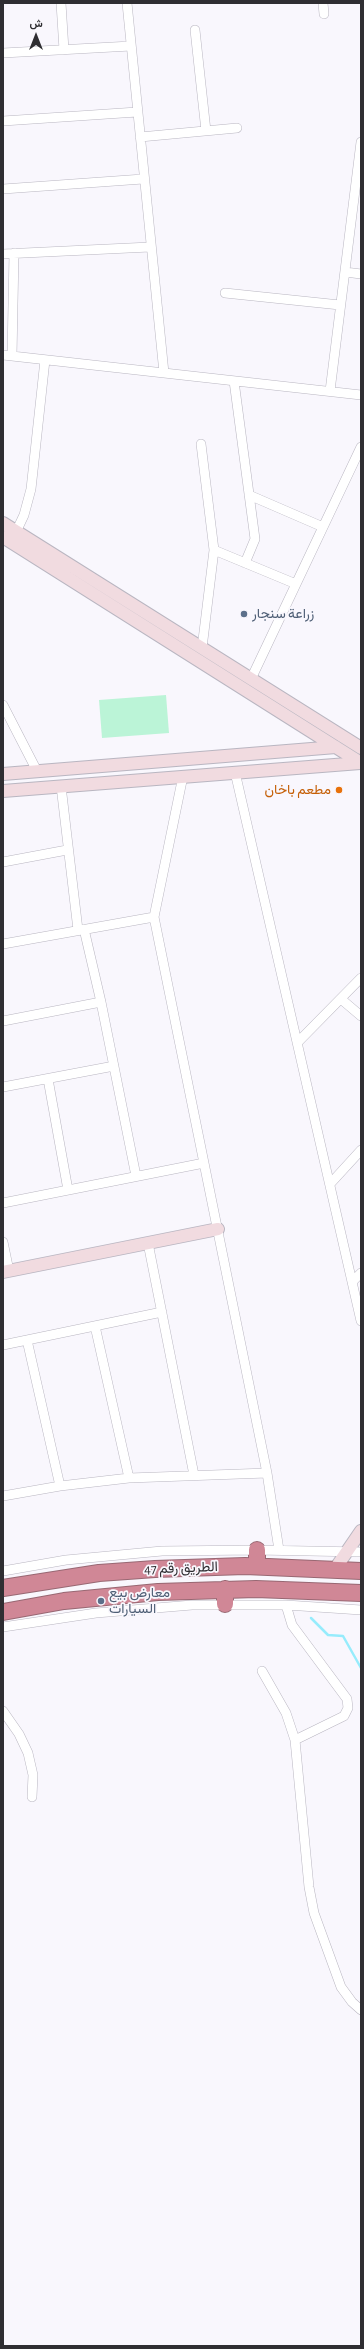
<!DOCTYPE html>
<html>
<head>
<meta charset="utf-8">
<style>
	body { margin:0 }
	#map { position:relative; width:364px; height:2349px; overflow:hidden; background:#f9f7fd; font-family:"Alegreya Sans",Vazirmatn,sans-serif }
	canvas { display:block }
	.frame { position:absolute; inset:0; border:4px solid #2f2e32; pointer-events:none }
	.north { position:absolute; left:16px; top:16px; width:40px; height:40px; -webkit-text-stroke:3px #f9f7fd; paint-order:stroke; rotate:0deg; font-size:11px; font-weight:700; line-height:16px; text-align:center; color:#2f2e32 }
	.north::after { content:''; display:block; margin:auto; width:14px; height:18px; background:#2f2e32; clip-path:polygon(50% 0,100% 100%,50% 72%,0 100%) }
</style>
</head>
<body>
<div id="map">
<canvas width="364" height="2349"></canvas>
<div class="frame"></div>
<div class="north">ش</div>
</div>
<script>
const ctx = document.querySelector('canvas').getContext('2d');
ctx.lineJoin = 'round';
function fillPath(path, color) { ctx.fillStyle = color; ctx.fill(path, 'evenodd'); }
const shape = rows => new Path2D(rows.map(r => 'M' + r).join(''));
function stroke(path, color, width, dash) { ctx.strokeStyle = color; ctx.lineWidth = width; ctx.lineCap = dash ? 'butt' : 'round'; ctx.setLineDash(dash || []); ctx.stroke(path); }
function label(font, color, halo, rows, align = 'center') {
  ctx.font = font + ' "Alegreya Sans",Vazirmatn,sans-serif'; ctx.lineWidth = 3.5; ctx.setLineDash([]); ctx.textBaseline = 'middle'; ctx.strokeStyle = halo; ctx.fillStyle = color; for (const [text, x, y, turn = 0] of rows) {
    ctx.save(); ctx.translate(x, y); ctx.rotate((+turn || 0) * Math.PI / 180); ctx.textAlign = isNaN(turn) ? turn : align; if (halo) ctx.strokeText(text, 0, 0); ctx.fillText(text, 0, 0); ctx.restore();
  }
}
fillPath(shape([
	[166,695,169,733,102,738,99,700]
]), '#bbf4d7');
stroke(shape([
	[311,1618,328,1635,343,1636,361,1668]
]), '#97ecfc', 2.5);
const street = shape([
	[61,3,64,50],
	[127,3,164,373],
	[323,3,324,14],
	[195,30,206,131],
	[3,53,131,46],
	[3,121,137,112],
	[140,137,237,128],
	[3,189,143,179],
	[3,254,150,247],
	[345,272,361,274],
	[225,293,340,305],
	[3,355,361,395],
	[12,356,14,253],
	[234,381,255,539,245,563],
	[330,391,361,142],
	[201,444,214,550,202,648],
	[249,495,323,527],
	[16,532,24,515,31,489,45,360],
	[214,550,296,584],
	[251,679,361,447],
	[3,705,37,771],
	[235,772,361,1321],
	[183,776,154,917,267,1473,279,1550],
	[61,786,78,930],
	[3,862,67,850],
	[84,929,101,1002,136,1176],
	[3,944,154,917],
	[341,999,361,1016],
	[3,1021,101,1002],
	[297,1043,361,978],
	[48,1079,68,1190],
	[3,1087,114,1066],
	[330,1184,361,1150],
	[3,1203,204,1163],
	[3,1242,9,1271],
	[148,1243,194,1475],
	[352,1282,361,1273],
	[95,1326,129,1478],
	[27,1340,60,1486],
	[3,1345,162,1312],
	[3,1496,60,1486,129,1478,267,1473],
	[3,1571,66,1560,162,1551,257,1550,361,1552],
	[286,1605,292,1625,347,1699,348,1708,344,1716,295,1740],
	[3,1627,96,1613,192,1605,286,1605,361,1610],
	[262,1671,286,1713,295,1740,309,1887,314,1913,341,1987,352,2002,361,2010],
	[3,1711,19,1734,28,1753,33,1775,32,1797]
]);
const secondary = shape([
	[3,523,361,748],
	[3,537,361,763],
	[3,774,336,747],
	[3,791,360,763],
	[3,1272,218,1229],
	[335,1569,361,1531]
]);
const highway = shape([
	[257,1550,257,1566],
	[3,1588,99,1573,155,1569,245,1566,361,1571],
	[225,1589,225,1604],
	[3,1612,64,1601,158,1592,256,1589,361,1593]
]);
stroke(street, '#b9b6c1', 10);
stroke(secondary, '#b9b6c1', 14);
stroke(highway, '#986873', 18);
stroke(street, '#fff', 9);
stroke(secondary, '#f1dbe0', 12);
stroke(highway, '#d08796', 16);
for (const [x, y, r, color] of [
	[244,614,4,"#5c6f8a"],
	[339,790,4,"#e8710a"],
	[101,1601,4,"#5c6f8a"]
]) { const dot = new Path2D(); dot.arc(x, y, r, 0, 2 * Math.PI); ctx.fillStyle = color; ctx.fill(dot); stroke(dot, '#f9f7fd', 1.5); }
label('14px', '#4e5e75', '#f9f7fd', [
	["زراعة سنجار",252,614],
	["معارض بيع",109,1593],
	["السيارات",109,1609]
], 'left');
label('14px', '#c56008', '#f9f7fd', [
	["مطعم باخان",331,790]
], 'right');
label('14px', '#2f2e32', '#f9f7fd', [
	["الطريق رقم 47",181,1568,-2]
]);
</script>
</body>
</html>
